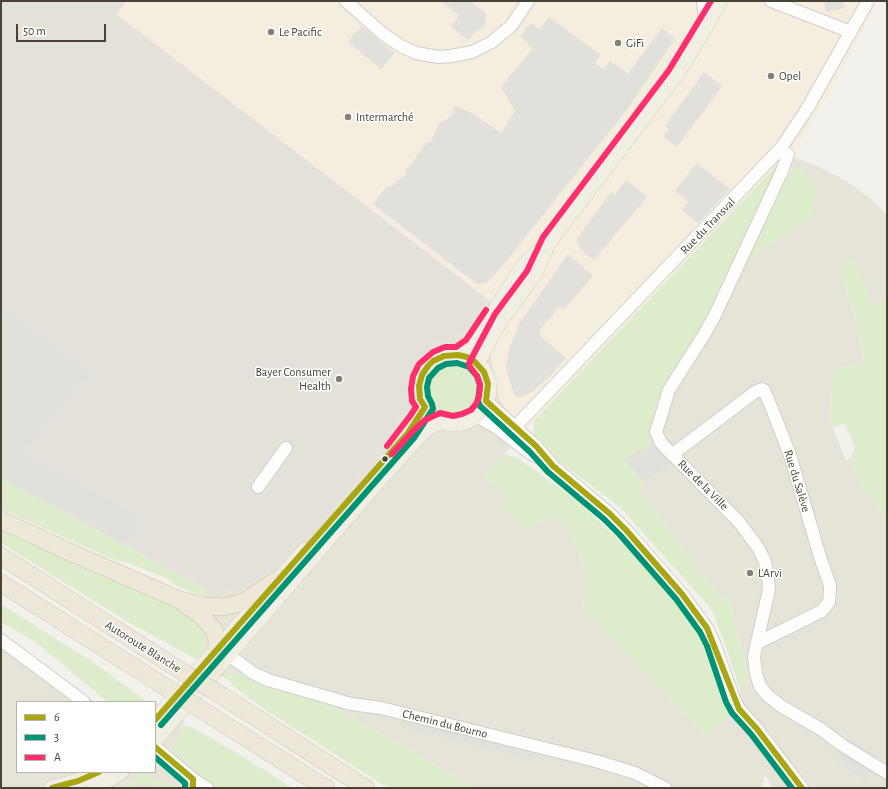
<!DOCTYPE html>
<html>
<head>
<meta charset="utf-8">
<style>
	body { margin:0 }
	#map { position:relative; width:888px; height:789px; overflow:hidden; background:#f2f1ec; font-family:"Alegreya Sans",sans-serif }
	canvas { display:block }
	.frame { position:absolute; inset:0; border:2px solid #494337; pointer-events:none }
	.legend { position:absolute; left:16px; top:701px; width:140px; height:72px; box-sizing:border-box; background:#fff; border:1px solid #b6b4af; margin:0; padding:5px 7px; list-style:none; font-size:12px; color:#494337 }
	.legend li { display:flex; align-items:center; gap:8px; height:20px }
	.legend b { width:20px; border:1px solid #b6b4af }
	.scale { position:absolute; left:16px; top:24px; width:90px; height:18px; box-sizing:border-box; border:2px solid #494337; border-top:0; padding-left:5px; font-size:12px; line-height:14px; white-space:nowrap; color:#494337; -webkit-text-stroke:3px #fff; paint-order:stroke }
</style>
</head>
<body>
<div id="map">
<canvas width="888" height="789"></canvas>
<div class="frame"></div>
<ul class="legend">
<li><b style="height:5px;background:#aaa613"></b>6</li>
<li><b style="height:5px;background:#009475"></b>3</li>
<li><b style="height:5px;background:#ff2f6e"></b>A</li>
</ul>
<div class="scale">50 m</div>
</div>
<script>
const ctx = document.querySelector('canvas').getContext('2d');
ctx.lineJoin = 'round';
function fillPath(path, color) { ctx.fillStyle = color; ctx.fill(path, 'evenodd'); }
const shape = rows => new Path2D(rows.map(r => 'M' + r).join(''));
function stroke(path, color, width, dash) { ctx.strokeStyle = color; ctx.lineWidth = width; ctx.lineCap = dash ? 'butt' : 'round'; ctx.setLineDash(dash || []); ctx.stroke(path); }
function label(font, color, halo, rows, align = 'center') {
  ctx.font = font + ' "Alegreya Sans",sans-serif'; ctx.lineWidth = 3; ctx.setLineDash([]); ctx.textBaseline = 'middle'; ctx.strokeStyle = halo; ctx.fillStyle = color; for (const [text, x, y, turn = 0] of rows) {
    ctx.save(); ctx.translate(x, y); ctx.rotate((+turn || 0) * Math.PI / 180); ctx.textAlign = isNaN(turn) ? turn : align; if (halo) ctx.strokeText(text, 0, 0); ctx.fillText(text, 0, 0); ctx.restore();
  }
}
fillPath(shape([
	[792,157,818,166,848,182,871,199,887,215,887,298,874,307,839,266,856,320,864,364,839,368,834,370,829,418,846,461,850,459,858,481,887,519,887,788,773,788,766,776,764,777,762,788,475,788,322,700,261,685,241,674,235,673,230,673,223,676,198,660,208,633,212,600,211,592,216,593,252,584,294,557,348,492,410,400,406,387,410,377,435,344,467,331,489,300,512,317,494,345,491,355,500,400,526,430,483,478,552,517,567,527,588,575,583,608,706,736,730,714,740,691,749,680,729,598,724,601,686,553,640,489,644,482,623,458,650,446,649,433,667,381,709,315,736,256,746,261,801,168,792,168,778,164],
	[1,633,94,702,17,702,17,772,155,772,155,706,159,703,185,721,173,752,218,788,1,788]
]), '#e6e3d9');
fillPath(shape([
	[127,1,878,1,841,73,792,157,778,164,526,430,505,409,500,400,491,358,491,350,512,317,116,14]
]), '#f5eedf');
fillPath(shape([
	[1,1,127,1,116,14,489,300,467,331,435,344,410,377,406,387,412,401,348,492,328,517,294,557,252,584,215,593,211,592,1,478]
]), '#e4e1db');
fillPath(shape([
	[778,164,772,180,753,216,709,315,667,381,649,433,650,446,623,458,644,482,640,489,686,553,724,601,729,598,749,680,740,691,727,650,714,615,708,605,620,507,554,458,534,436,534,421],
	[792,168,800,168,817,187,812,218,746,261],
	[853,257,874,306,887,298,887,519,858,481,850,459,855,447,845,424,833,427,829,418,834,369,864,364,856,320,839,266],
	'427 389a27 27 0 1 1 54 0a27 27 0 1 1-54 0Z',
	[504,454,519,459,578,501,629,550,689,619,698,634,722,701,730,714,706,736,583,608,588,575,567,527,552,517,527,529,498,507,508,495,483,478],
	[1,478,211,592,212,600,175,585,170,580,126,562,115,560,1,509],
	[1,529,38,547,188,612,208,633,198,660,128,622,1,543],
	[1,604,94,663,148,702,108,702,37,643,1,622],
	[230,673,241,674,261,685,322,700,475,788,388,788,269,712,241,692,223,676],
	[183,725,191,727,239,754,292,788,218,788,173,752],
	[142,773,165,783,182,788,170,788,161,786,136,783,136,788,122,788]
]), '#ddedcc');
fillPath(shape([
	[441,1,470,1,486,13,485,26,475,32,468,40,451,26,459,15],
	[824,1,843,1,845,8,826,12],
	[549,17,601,55,595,63,604,69,610,61,628,74,662,28,675,39,628,108,516,249,489,281,487,283,477,284,373,204,387,186,390,187,407,174,404,172,412,163,427,142,430,143,439,123,446,120,452,114,455,106,472,113,501,133,515,111,501,87,533,48,520,37,531,23,540,29],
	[361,26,395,53,381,69,348,42],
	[704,72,722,86,677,147,663,136,669,129,665,126],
	[696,163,730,189,698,223,682,210,689,202,675,191],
	[626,180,647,197,594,260,580,249,576,240,611,192,615,195],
	[568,254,593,276,564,309,559,307,539,331,541,337,566,358,549,377,532,392,521,397,515,396,507,373,506,366,509,349,519,324],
	[1,307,94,377,82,381,74,388,31,444,26,444,23,450,24,455,136,515,137,523,131,536,122,543,1,478],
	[658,443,676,460,644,482,623,458],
	[403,718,535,751,533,760,401,727],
	[843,740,849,740,876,755,875,759,878,761,867,781,833,759]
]), '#e1e0db');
const minor = shape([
	[346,1,383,34,401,46,416,53,438,57,451,56,472,52,492,42,512,25,528,1],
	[703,1,706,27],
	[771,1,851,32],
	[788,154,782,171,714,317,705,333,669,390,656,432,661,443,739,522,759,549,765,562,768,577,769,589,754,656,756,674,760,686,767,695,781,706,822,730,842,745,887,773],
	[486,401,536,446,553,466,609,513,626,530,682,594,707,628,714,643,734,699,739,709,757,729,802,788],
	[476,416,496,427,530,453,545,461],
	[515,427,781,148,807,109,868,1],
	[673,454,755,392,762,389,764,390,772,409,790,455,821,560,830,585,830,591,829,602,822,611,757,643],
	[258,487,286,448],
	[1,640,84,702],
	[229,655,253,673,268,680,351,704,381,708,596,761,635,773,665,788],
	[155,747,193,779,207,788]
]);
const major = shape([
	'419 389a35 35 0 1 1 70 0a35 35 0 1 1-70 0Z',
	[458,355,474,343,520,271,528,261,549,242,676,75,703,31,720,1],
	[477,364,490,339,502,318,534,275,546,248],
	[395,448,417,421,425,407],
	[155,720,305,550],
	[155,740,373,487,420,435,429,427,441,421],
	[52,788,78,781,99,772],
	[94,788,121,772]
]);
const highway = shape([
	[1,520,74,554,180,600,206,606,223,607,244,602,281,577],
	[1,556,186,674],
	[1,583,172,691],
	[186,605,201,615,214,630,217,640,216,669],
	[213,690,366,788],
	[197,707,326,788]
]);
stroke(minor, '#d0cec9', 14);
stroke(major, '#d4cfb9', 16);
stroke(highway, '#cac1a7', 18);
stroke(minor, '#fdfdfc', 12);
stroke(major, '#f1efe4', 15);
stroke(highway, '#ede8d9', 17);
const highwayBridge = shape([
	[186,674,213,690],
	[172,691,197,707]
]);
stroke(highwayBridge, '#cac1a7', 18, []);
stroke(highwayBridge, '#ede8d9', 17);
stroke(shape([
	[155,720,408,433,425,407,420,399,419,386,422,375,428,366,433,361,444,356,458,355,467,357,474,361,484,372,488,384,486,401,536,446,553,466,609,513,626,530,682,594,707,628,739,709,757,729,802,788],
	[155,747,193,779,193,788],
	[52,788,78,781,99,772]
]), '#aaa613', 6);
stroke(shape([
	[161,725,414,438,433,409,432,404,428,396,427,387,429,378,438,368,446,364,457,363,469,367,477,376,480,385,478,401,480,406,530,452,548,472,604,519,620,535,676,599,700,632,707,646,726,702,732,713,751,734,792,788],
	[155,757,185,783,185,788]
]), '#009475', 6);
stroke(shape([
	[387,446,410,416,416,407,412,401,411,389,413,376,419,364,433,352,445,347,456,347,466,340,486,310],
	[392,454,414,430,425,420,440,413,453,416,462,414,471,410,476,404,479,396,480,385,477,376,470,367,469,363,495,314,527,271,543,237,669,70,711,1]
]), '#ff2f6e', 6);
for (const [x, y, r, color] of [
	[271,32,4,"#848076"],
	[618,43,4,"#848076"],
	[771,76,4,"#848076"],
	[348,117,4,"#848076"],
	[339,379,4,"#848076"],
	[385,459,3.5,"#494337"],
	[750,573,4,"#848076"]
]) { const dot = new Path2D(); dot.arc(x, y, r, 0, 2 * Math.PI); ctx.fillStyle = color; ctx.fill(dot); stroke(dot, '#fff', 1.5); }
label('12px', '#494337', '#fff', [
	["Le Pacific",279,32],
	["GiFi",626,43],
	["Opel",779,76],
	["Intermarché",356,117],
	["Bayer Consumer",331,372,"right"],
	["Health",331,386,"right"],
	["L'Arvi",758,573]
], 'left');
label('12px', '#494337', '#fff', [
	["Rue du Transval",708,226,-46],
	["Rue du Salève",797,481,73],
	["Rue de la Ville",703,485,45],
	["Autoroute Blanche",143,647,32],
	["Chemin du Bourno",445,724,14]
]);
</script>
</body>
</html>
